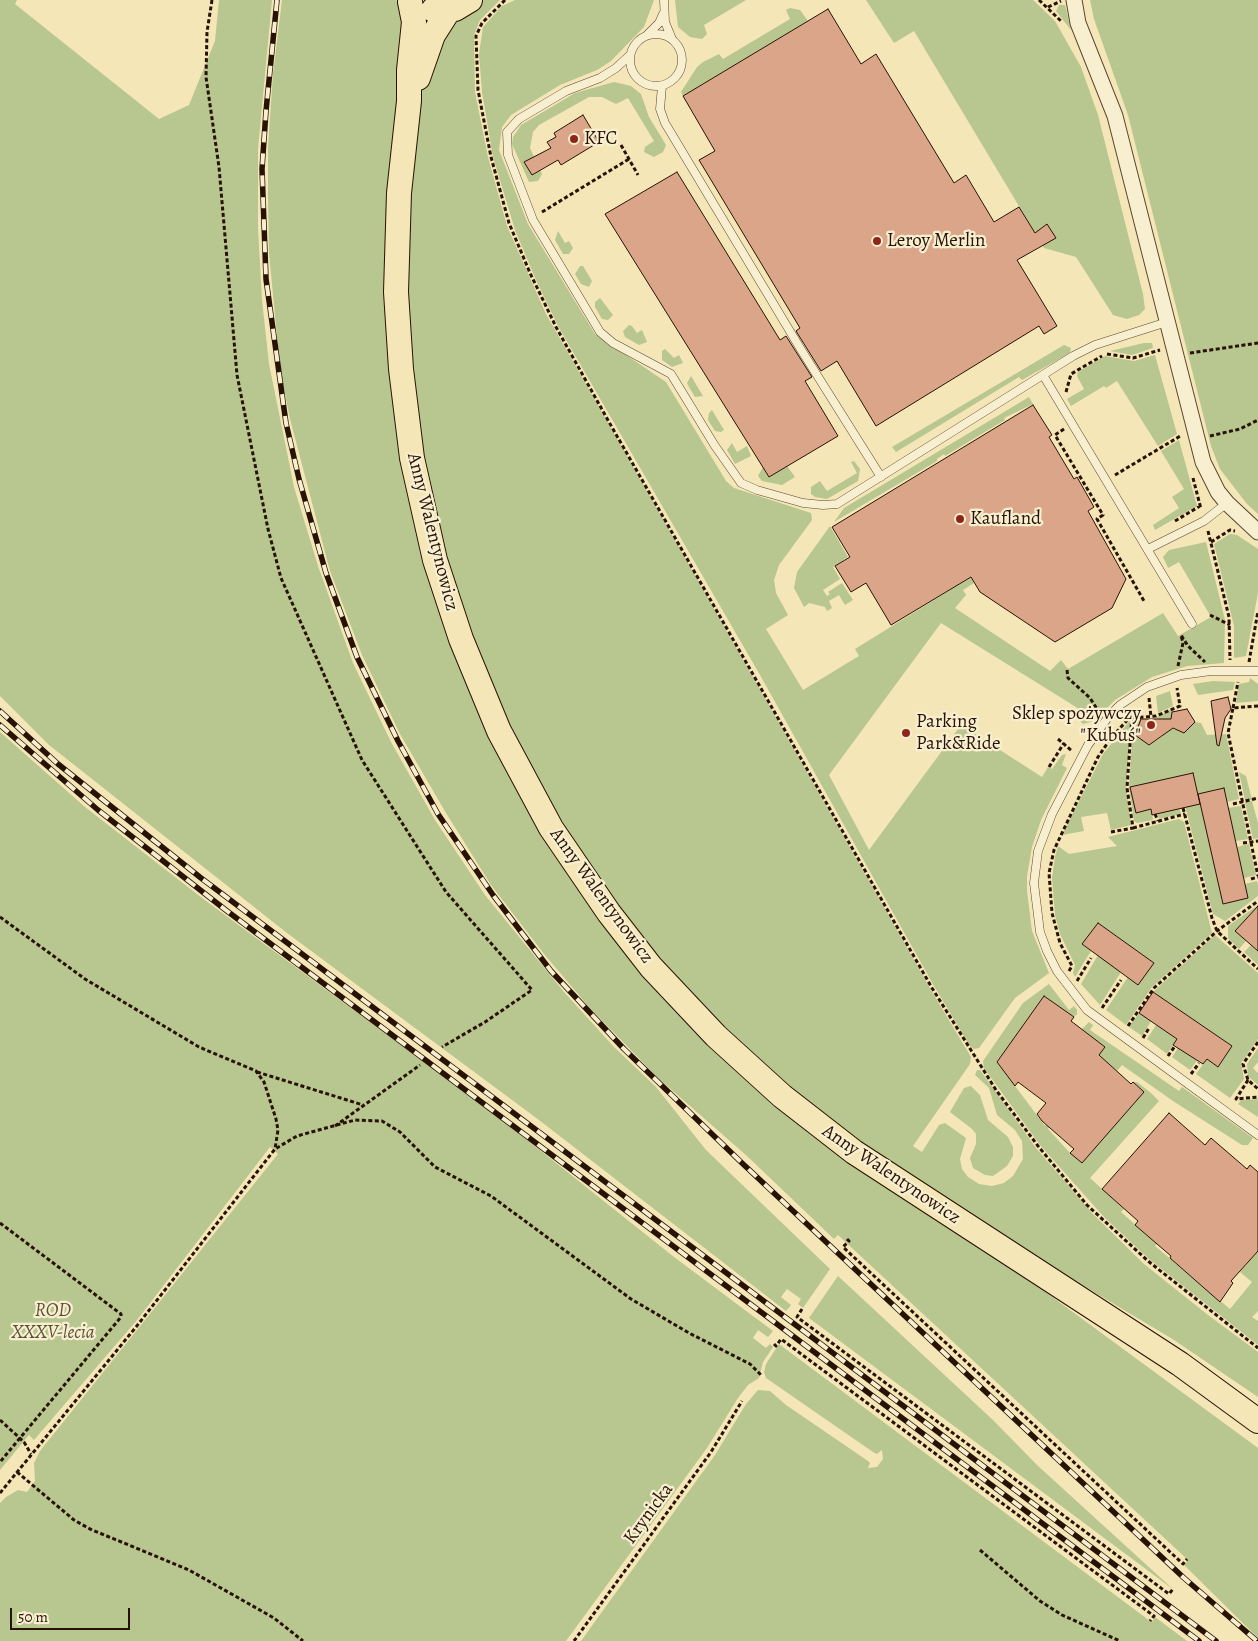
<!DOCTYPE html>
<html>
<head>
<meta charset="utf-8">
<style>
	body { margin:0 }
	#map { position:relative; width:1258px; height:1641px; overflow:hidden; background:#f4e6b6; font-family:Alegreya,serif }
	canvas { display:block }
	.scale { position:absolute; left:10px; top:1608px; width:120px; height:22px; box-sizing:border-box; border:2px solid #281205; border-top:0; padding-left:6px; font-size:15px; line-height:18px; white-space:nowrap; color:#281205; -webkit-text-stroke:4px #f8efd0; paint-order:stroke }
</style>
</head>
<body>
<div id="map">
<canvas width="1258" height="1641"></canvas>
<div class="scale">50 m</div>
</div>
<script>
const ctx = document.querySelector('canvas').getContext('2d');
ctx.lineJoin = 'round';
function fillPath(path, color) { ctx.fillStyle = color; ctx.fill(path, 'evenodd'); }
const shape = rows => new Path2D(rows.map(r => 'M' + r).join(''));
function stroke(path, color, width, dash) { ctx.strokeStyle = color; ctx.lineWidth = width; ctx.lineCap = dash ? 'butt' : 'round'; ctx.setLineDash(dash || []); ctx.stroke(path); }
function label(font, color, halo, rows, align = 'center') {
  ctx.font = font + ' Alegreya,serif'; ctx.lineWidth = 4.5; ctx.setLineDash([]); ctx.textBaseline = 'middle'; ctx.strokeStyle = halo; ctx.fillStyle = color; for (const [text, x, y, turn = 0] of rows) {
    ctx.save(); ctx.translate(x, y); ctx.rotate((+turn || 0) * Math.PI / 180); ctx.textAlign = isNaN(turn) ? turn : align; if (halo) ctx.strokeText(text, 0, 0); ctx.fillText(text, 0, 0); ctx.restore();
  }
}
fillPath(shape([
	[0,0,17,0,15,4,159,119,189,105,215,41,219,0,272,0,258,149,258,228,262,300,269,364,294,487,318,566,353,663,391,742,435,820,485,895,564,992,614,1047,656,1087,706,1150,830,1269,803,1308,798,1304,801,1299,787,1289,781,1297,791,1305,786,1311,539,1120,287,933,49,745,0,696],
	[282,0,396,0,404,10,389,360,392,396,402,458,455,656,502,762,533,817,666,1000,1021,1274,1258,1448,1258,1638,1184,1565,1188,1560,838,1235,834,1239,747,1156,657,1077,589,1007,544,954,491,885,446,813,400,734,362,655,330,571,290,419,280,368,269,253,268,194,268,147,273,74],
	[481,0,500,0,480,20,474,35,475,92,488,157,507,226,546,314,931,990,971,1057,970,1064,913,1146,922,1152,939,1125,945,1123,966,1138,960,1159,962,1169,968,1177,979,1184,992,1186,1004,1183,1013,1176,1023,1159,1022,1141,1015,1130,997,1115,989,1088,975,1075,977,1070,980,1070,1036,1148,1093,1214,1144,1264,1208,1315,1258,1352,1258,1397,1174,1340,1019,1247,854,1141,741,1047,657,958,620,910,583,858,526,759,495,695,462,613,435,517,417,421,407,307,408,218,416,128,423,85,442,29],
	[515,0,654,0,644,27,611,61,597,70,560,85,511,115,502,127,499,150,528,224,595,334,666,382,726,481,734,488,811,513,812,520,779,565,774,580,776,593,788,615,766,629,803,690,859,656,855,649,971,577,974,583,963,590,966,595,955,608,1050,671,1061,660,1068,669,1163,613,1178,636,1211,617,1179,562,1168,568,1163,557,1169,550,1206,542,1225,620,1224,663,1187,666,1152,677,1115,700,1094,721,1083,724,1079,720,1084,712,941,623,829,775,869,850,961,725,1042,777,1048,767,1052,769,1062,755,1066,754,1062,765,1067,768,1041,820,1032,847,1027,876,1027,891,1032,931,1049,973,1015,998,979,1048,974,1049,970,1046,934,986,760,675,558,326,536,280,515,230,493,157,482,92,479,54,483,27,502,6],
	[675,0,746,0,704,25,707,34,702,39,690,37,678,27],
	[866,0,1033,0,1055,21,1081,67,1098,115,1143,294,1145,309,1139,315,1127,319,1113,315,1076,257,1044,248,914,31,894,43],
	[1090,0,1258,0,1258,514,1247,504,1220,469,1211,446,1128,115,1094,19],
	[1059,5,1065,5,1071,30,1056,11],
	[790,8,800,10,808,21,683,96,681,92,697,67,703,62,719,54,723,59,790,19,786,10],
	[614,82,631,86,641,94,649,117,666,145,663,152,654,157,644,152,645,147,654,141,628,98,616,104,602,97,589,97,539,125,533,132,530,148,542,174,538,181,529,182,512,144,513,137,521,125,575,93],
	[558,231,565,243,569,241,573,248,569,254,563,254,555,240],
	[580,266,583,266,592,281,589,287,581,284,575,274],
	[600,298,613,315,608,320,602,319,595,307,595,302],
	[629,325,632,326,637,333,642,330,647,342,639,345,625,337,623,331],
	[1144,343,1152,343,1153,348,1132,355,1110,351],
	[1064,345,1071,348,1070,353,1022,380,1019,377,896,452,892,447],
	[665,349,674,358,679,355,683,363,672,367,662,360,662,351],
	[1155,355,1177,434,1158,446,1117,381,1106,388,1104,386,1071,406,1067,399,1084,389,1077,376,1078,372,1105,356,1134,361],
	[691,376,703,396,695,397,689,387,687,383],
	[1029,397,1033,404,1004,418,1005,420,945,456,944,454,937,459,937,461,834,522,844,508],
	[712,410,724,430,721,432,715,431,708,420,709,413],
	[1179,440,1197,506,1155,530,1153,525,1179,508,1172,497,1184,489,1161,451],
	[732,443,737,452,747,446,751,456,735,464,727,450],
	[854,461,860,469,858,481,827,499,815,497,811,494,811,487,820,481,827,491,857,473,851,462],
	[787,466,795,477,782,485,762,481,758,476,763,467,769,477],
	[830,526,848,557,833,567,840,579,823,590,827,596,830,594,828,592,842,583,853,600,845,605,839,595,829,601,832,608,827,611,825,607,809,603,804,607,794,588,797,572],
	[1230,534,1237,535,1258,549,1258,593,1246,656,1234,658,1234,626,1214,544],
	[1250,678,1258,684,1258,701,1236,703,1239,684,1249,682],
	[1213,681,1235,682,1233,690,1198,695,1193,684],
	[1170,691,1173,706,1158,713,1156,696],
	[1173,708,1170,727,1184,733,1195,722,1201,723,1207,735,1226,734,1239,799,1227,802,1223,788,1198,794,1193,773,1130,787,1136,812,1151,809,1153,820,1137,823,1134,821,1129,788,1133,723,1141,719,1150,744,1163,736,1157,717],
	[1131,719,1126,788,1131,825,1111,830,1107,813,1081,817,1084,831,1062,835,1103,754],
	[0,732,85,807,202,898,492,1112,674,1257,773,1331,768,1337,758,1330,753,1338,766,1348,770,1344,773,1347,763,1362,759,1378,748,1385,738,1398,707,1448,566,1641,0,1641,0,1503,6,1497,18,1490,27,1492,35,1481,34,1463,40,1451,278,1154,270,1147,137,1320,34,1440,29,1435,0,1470],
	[1239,772,1246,776,1252,800,1245,800],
	[1199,798,1223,904,1248,898,1245,884,1257,881,1258,885,1258,896,1225,921,1213,914,1184,802],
	[1252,801,1258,823,1258,838,1253,839,1245,802],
	[1178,803,1181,814,1159,819,1156,808],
	[1241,806,1248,839,1236,841,1228,808],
	[1179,819,1184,822,1212,933,1152,987,1126,1025,1106,1010,1128,977,1154,963,1098,923,1082,944,1091,951,1075,977,1073,973,1075,965,1060,934,1055,915,1052,878,1055,857,1058,846,1069,854,1117,846,1108,837],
	[1249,844,1256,875,1244,878,1237,847],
	[1258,905,1258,916,1253,912,1236,931,1246,941,1239,949,1228,938,1228,926],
	[1215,935,1258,973,1258,1039,1241,1063,1244,1079,1230,1098,1196,1074,1207,1059,1218,1067,1232,1046,1153,992],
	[1251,945,1258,951,1258,965,1244,952],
	[1098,955,1121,972,1100,1005,1081,984],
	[1049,984,1069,1010,1074,1006,1077,1010,1077,1014,1074,1017,1044,996,997,1062,1045,1126,1105,1047,1082,1029,1089,1022,1093,1025,1090,1030,1179,1091,1182,1087,1253,1138,1248,1145,1242,1145,1173,1101,1122,1065,1117,1071,1106,1062,1048,1129,1070,1153,1144,1092,1133,1082,1137,1082,1151,1093,1159,1101,1090,1178,1124,1209,1121,1212,1157,1244,1155,1246,1230,1309,1252,1282,1240,1272,1258,1251,1258,1311,1252,1317,1258,1321,1258,1345,1149,1259,1104,1217,1040,1145,984,1068,983,1061,1023,1003],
	[1139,1013,1151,1021,1142,1036,1129,1027],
	[1156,1025,1177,1039,1167,1054,1147,1039],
	[1182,1042,1201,1055,1190,1070,1172,1057],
	[1258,1048,1258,1062,1253,1068,1258,1073,1258,1085,1248,1076,1247,1064],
	[971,1086,980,1095,988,1120,1008,1137,1013,1147,1013,1156,1007,1166,993,1176,985,1175,973,1168,970,1158,976,1144,976,1134,972,1129,950,1112,964,1088],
	[1258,1099,1258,1117,1238,1104,1241,1100],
	[838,1276,994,1421,1037,1465,1174,1590,809,1318],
	[779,1344,1150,1621,1152,1622,1155,1617,1187,1641,581,1641,715,1455,746,1404,758,1390,770,1391,786,1405,868,1461,870,1463,868,1468,877,1467,883,1459,882,1450,877,1454,873,1452,766,1378,764,1372,766,1364]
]), '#b8c690');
const building = shape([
	[828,9,861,64,876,54,954,183,966,175,994,222,1019,207,1035,233,1047,224,1056,238,1017,260,1057,326,1044,334,1039,326,876,426,837,361,821,371,796,331,800,328,699,160,715,151,683,96,828,9],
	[583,115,599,142,561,165,558,160,532,175,524,162,551,148,547,142,556,137,554,133,583,115],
	[677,172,780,340,786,336,812,377,805,381,838,436,769,477,605,214,677,172],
	[1033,405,1052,435,1049,437,1074,479,1077,477,1094,507,1088,511,1126,579,1112,608,1055,642,980,592,971,577,891,625,866,583,851,592,835,566,850,557,832,527,1033,405],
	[1228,697,1231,709,1225,718,1219,746,1217,745,1211,701,1228,697],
	[1187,709,1195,722,1184,733,1173,728,1149,745,1135,735,1141,719,1171,719,1172,712,1187,709],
	[1193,773,1200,804,1152,815,1151,809,1136,813,1130,787,1193,773],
	[1224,788,1248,898,1223,904,1198,794,1224,788],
	[1258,906,1258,951,1235,931,1258,906],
	[1098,923,1154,963,1138,985,1082,944,1098,923],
	[1153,992,1232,1046,1218,1067,1207,1059,1203,1064,1173,1045,1177,1039,1139,1013,1153,992],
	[1044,996,1074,1017,1071,1021,1105,1047,1099,1055,1131,1084,1133,1082,1144,1092,1082,1163,1070,1153,1074,1149,1042,1121,1037,1114,1046,1103,1018,1082,1015,1086,997,1062,1044,996],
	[1169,1113,1205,1145,1211,1138,1247,1169,1250,1165,1258,1172,1258,1251,1231,1281,1233,1283,1220,1302,1170,1258,1171,1256,1135,1225,1138,1221,1102,1189,1169,1113]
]);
fillPath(building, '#dba589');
stroke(building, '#281205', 1);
const lane = shape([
	[664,0,665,22,672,39],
	'630 60a26 26 0 1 1 52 0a26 26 0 1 1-52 0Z',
	[646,36,659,23,663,14],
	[630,55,616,68,600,78,566,91,519,119,507,132,508,155,533,220,600,332,613,343,671,374,715,446,741,483,757,490,803,503,823,505,837,504,1073,356,1095,345,1167,322],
	[662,86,660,109,665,123,800,348,881,477],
	[1043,375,1192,624],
	[1148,549,1204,521,1227,503],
	[1258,671,1211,671,1181,675,1147,687,1120,705,1109,716,1088,745,1052,814,1038,851,1034,883,1040,932,1047,951,1057,971,1087,1010,1258,1135]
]);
const street = shape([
	[1074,0,1078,23,1115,116,1203,462,1218,492,1227,503,1258,532]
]);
const primary = shape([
	[410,2,414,22,409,70,409,101,399,193,396,292,401,369,412,458,435,560,461,639,499,731,551,828,609,913,651,967,716,1036,782,1096,854,1152,1180,1364,1258,1421],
	[433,10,455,9,470,0],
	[418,78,433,35,449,10]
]);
stroke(lane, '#5b4731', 9);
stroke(street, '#5b4731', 17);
stroke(primary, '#281205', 26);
stroke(shape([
	[212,0,207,32,206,77,219,167,237,375,268,529,281,578,362,760,446,892,532,990,485,1022,442,1047],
	[505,0,482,23,476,36,478,90,491,157,509,223,530,273,556,327,609,422,932,988,996,1090,1038,1146,1087,1205,1148,1261,1258,1348],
	[1039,0,1062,22],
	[1048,7,1061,1],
	[621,145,638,175],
	[542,212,629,159],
	[1190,353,1258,343],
	[1107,354,1133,358,1160,350],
	[1066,392,1071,374,1102,356],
	[1064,429,1055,435,1103,515,1097,519,1144,601],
	[1210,436,1240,429,1258,420],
	[1115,475,1182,435],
	[1193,478,1201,509],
	[1175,521,1200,506],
	[1208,531,1229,617,1230,660],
	[1211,542,1230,530,1235,531],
	[1210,615,1230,625],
	[1249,662,1258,611],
	[1178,666,1183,643,1181,635,1188,646,1205,662],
	[1067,670,1068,678,1090,698,1099,712],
	[1149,698,1151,717],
	[1258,706,1233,708,1228,733,1258,876],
	[1233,708,1238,682],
	[1133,718,1156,716,1180,706,1177,688],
	[1058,739,1072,751],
	[1049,767,1064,743],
	[1233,804,1258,798],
	[1183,808,1212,918,1217,931,1258,969],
	[1155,814,1158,821],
	[1133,828,1185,814],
	[1111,832,1133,828,1127,788,1132,715,1134,713,1132,710],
	[1243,843,1258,841],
	[1251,879,1258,877],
	[0,917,85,979,199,1047,256,1071,264,1082,276,1119,278,1130,275,1149],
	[1069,971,1072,966,1060,943,1052,913,1049,873,1054,850,1098,757,1111,738,1132,715],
	[1077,981,1091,958],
	[1102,1008,1121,980],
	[1128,1026,1154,988,1217,931,1258,901],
	[1143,1038,1149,1028],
	[1258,1042,1243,1064,1248,1080,1258,1089],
	[1168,1056,1175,1046],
	[257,1072,363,1105],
	[1191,1074,1199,1063],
	[1248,1080,1236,1099,1258,1097],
	[335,1126,420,1065],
	[0,1223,121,1314,121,1317,0,1462],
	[847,1239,849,1241,843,1247,1183,1564,1187,1559],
	[802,1309,797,1317,1169,1594,1173,1589],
	[774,1344,776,1346,781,1339,1154,1616,1150,1621],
	[0,1420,24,1442,31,1454],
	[17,1472,74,1520,90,1529,189,1570,274,1618,303,1641],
	[0,1493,136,1327,275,1149,297,1136,355,1120,382,1121,400,1132,435,1167,491,1196,631,1299,689,1333,750,1364,762,1376],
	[980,1550,1040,1601,1062,1615,1120,1641],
	[574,1641,711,1452,742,1401]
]), '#281205', 3, [4, 2.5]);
stroke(lane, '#f8efd0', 8);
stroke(street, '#f8efd0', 15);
stroke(primary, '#f4e6b6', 24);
const rail = shape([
	[277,0,266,111,262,169,266,279,286,423,299,479,326,573,357,657,398,741,438,814,493,895,551,971,624,1049,743,1164,1184,1578,1257,1641],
	[0,711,58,764,201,878,1216,1641],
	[0,725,98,810,227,911,1199,1641]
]);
stroke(rail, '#281205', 5.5);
stroke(rail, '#f8efd0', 4, [11]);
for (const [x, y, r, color] of [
	[574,139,5,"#8f2418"],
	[877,241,5,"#8f2418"],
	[960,519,5,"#8f2418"],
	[1151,725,5,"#8f2418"],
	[906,733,5,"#8f2418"]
]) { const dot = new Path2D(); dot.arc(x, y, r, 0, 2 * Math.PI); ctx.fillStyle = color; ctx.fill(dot); stroke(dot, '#f8efd0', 2); }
label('19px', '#281205', '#f8efd0', [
	["KFC",584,139],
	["Leroy Merlin",887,241],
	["Kaufland",970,519],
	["Sklep spożywczy",1141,714,"right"],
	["\"Kubuś\"",1141,736,"right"],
	["Parking",916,722],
	["Park&Ride",916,744]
], 'left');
label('19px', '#281205', '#f8efd0', [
	["Anny Walentynowicz",432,532,76],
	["Anny Walentynowicz",601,896,54],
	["Anny Walentynowicz",891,1175,34],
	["Krynicka",649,1514,-54]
]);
label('italic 19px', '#5a5136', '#f8efd0', [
	["ROD",53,1311],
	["XXXV-lecia",53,1333]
]);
</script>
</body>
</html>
